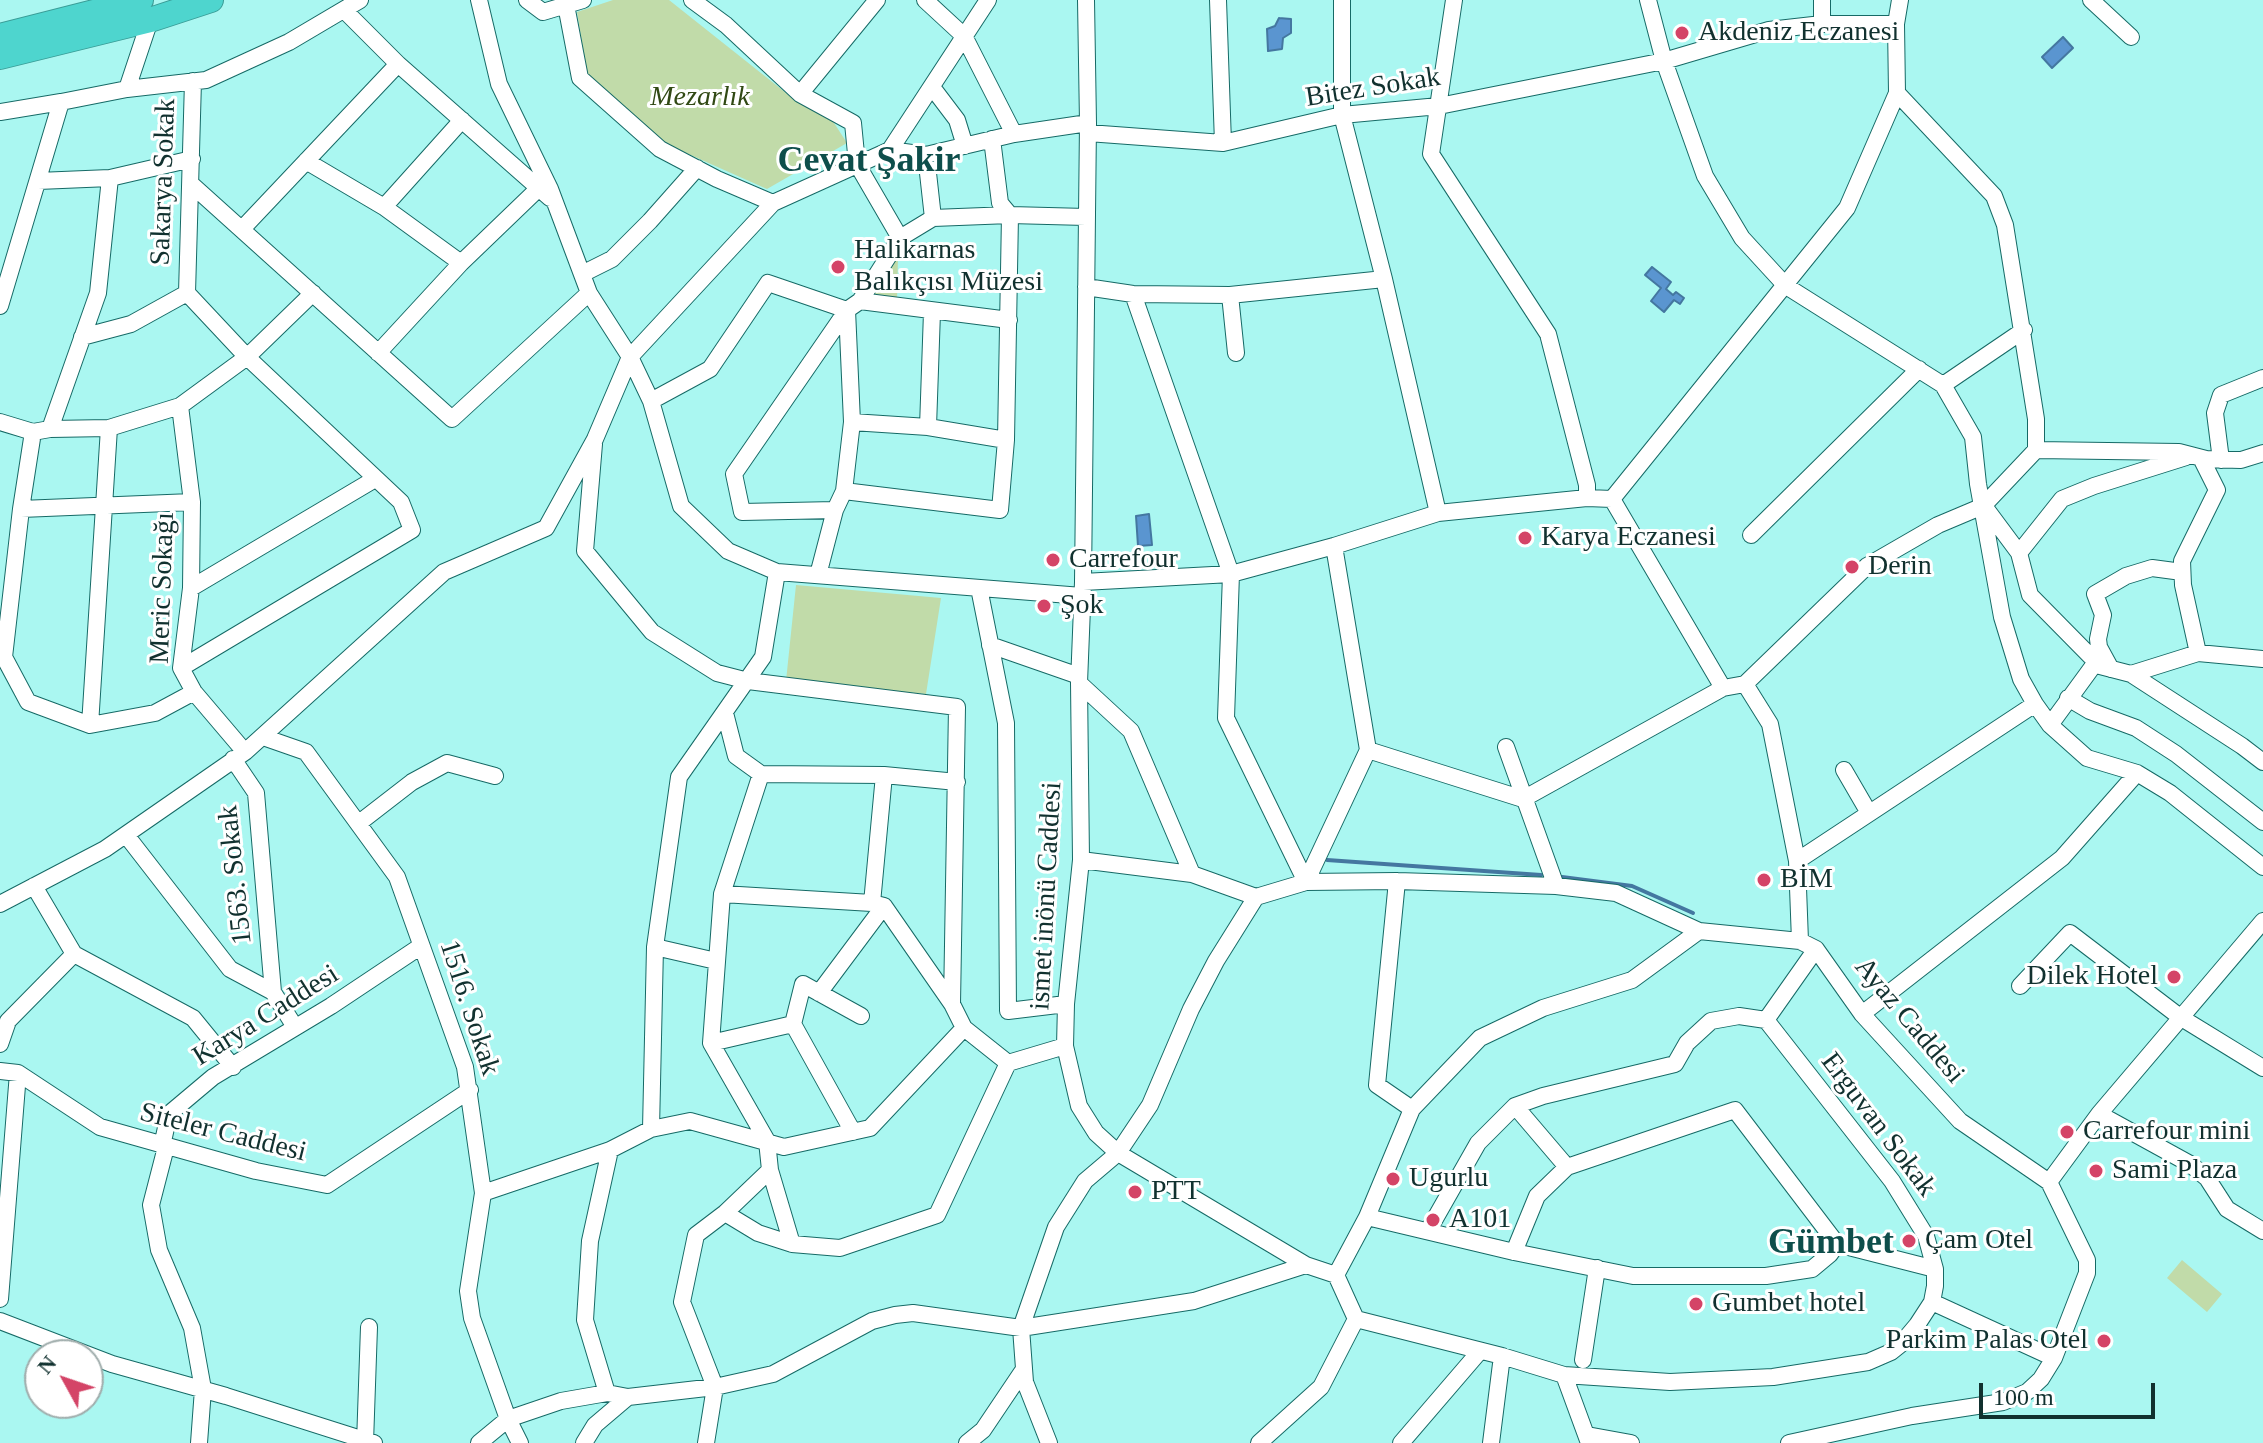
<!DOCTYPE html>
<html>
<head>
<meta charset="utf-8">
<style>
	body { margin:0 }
	#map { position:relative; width:2263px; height:1443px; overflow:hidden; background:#aaf7f1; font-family:"Times New Roman",serif }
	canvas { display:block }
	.north { position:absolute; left:24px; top:1339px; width:80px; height:80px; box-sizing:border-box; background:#fff; border:2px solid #a0adac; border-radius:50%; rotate:310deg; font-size:22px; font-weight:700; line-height:32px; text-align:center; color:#11312f }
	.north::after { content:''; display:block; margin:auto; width:28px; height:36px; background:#d44467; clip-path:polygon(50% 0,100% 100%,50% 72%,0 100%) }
	.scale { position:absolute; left:1979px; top:1383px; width:176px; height:36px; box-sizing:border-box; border:4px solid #11312f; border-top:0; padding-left:10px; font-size:24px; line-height:28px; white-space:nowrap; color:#11312f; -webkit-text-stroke:6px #fff; paint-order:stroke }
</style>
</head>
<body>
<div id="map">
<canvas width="2263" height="1443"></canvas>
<div class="north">N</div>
<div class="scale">100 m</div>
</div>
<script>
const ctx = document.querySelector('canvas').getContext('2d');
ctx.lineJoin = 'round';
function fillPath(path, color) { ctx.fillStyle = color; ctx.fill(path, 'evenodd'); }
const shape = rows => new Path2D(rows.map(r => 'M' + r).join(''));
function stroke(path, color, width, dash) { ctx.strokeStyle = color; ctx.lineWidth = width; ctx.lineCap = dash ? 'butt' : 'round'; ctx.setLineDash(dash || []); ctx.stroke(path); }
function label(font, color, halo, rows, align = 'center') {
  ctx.font = font + ' "Times New Roman",serif'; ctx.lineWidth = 6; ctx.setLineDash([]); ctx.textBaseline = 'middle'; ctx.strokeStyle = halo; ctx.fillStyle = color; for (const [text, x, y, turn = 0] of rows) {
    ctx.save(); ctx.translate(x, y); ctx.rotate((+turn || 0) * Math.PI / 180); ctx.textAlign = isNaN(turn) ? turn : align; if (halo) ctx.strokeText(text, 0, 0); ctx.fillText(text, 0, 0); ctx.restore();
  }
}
fillPath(shape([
	[613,0,669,0,800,104,827,112,847,143,767,189,668,145,587,74,577,12],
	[898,256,897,303,878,301,872,290],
	[796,585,941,598,926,694,786,681],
	[2182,1260,2222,1294,2207,1312,2167,1278]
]), '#c1dba9');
const water = shape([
	[1279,18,1291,19,1291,33,1283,38,1282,49,1268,51,1267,29,1275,26,1279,18],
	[2063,37,2073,48,2052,68,2042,57,2063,37],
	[1652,267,1671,282,1666,289,1673,295,1676,292,1684,298,1680,304,1674,300,1664,312,1651,301,1661,288,1645,275,1652,267],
	[1149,514,1152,545,1138,546,1136,516,1149,514]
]);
fillPath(water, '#5a95d0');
stroke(water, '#4477a0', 2);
stroke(shape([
	[1327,860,1541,875],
	[1562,877,1632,886,1693,913]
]), '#4477a0', 4);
const minor = shape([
	[479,0,499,84,550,189,589,293,630,357,651,401,681,506,728,551,777,572,1082,596],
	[527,0,543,12,583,0],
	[692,0,726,25,800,94,853,123,857,164,900,238],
	[925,0,964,36,1014,134],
	[1086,0,1088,123,1083,582,1079,683,1081,860,1066,1004,1065,1046,1079,1106,1096,1133,1118,1153,1306,1265,1336,1275,1356,1319],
	[1218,0,1223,143],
	[1342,0,1342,115,1384,279,1438,513],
	[1454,0,1431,154,1548,334,1587,485,1587,498],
	[1648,0,1664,61,1705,176,1742,238,1786,286,1943,385,1973,437,1978,484,2002,617,2021,679,2035,704,2050,725,2087,758,2137,773,2170,793,2263,867],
	[1822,0,1822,24],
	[2091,0,2131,37],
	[566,5,580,78,660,149,717,179,773,203],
	[398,64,550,198],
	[932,87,957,120,965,146],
	[127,89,206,80,289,42,360,0],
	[800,94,877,0],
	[0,112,61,102],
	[1088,133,1223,143,1342,115,1439,106,1664,61,1769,30,1822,24,1896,24],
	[890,150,926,155,1014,134,1088,123],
	[926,155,933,218],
	[306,161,384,207,462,120],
	[38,181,110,178,192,159],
	[191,184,452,419,589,293],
	[242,229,398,64,344,10],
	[461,263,539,188],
	[582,274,612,259,650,221,697,168],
	[1086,287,1133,294,1230,295,1384,279],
	[1133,294,1231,574,1226,718,1306,882,1368,750,1334,546],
	[1230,295,1236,353],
	[860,301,1009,320],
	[0,306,61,102,127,89,150,20],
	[82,337,131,324,187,293],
	[378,353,461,263,384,207],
	[1943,385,2024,330],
	[651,401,710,369,768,283,847,310,734,474,742,512,835,510],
	[180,406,192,502,191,588,181,668,194,692,245,752],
	[0,422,33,432,50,429,109,428,180,406,247,357,313,293],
	[852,422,928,427,1006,440],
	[928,427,932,312],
	[50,429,98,293,110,178],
	[33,432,21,509,4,657,28,702,90,725,155,713,194,692],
	[594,444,585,551,652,632,717,673,748,681,957,707,952,1004,964,1028],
	[2036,450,2179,452,2206,459,2241,460,2263,453],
	[2221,460,2215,413,2221,395,2263,378],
	[844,491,1000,510,1006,440,1010,215,1000,203,992,139],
	[1612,499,1723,688,1745,684,1770,724,1797,861,1800,941],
	[1612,499,1847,208,1897,93],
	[21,509,192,502],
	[1987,510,2019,553,2030,595,2100,666,2131,674,2242,746,2263,762],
	[1751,535,1919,369],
	[2019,553,2062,499,2094,486,2186,457],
	[818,575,835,510,844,491,852,422,847,310,860,301,900,238,933,218,1010,215,1086,217],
	[1083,582,1231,574,1334,546,1438,513,1587,498,1612,499],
	[191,588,375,479],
	[979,588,1006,723,1008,1011,1066,1004],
	[990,645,1079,676],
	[2198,653,2183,585,2182,561,2217,490,2201,458],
	[181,668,412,530,401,502,247,357,187,293,193,81],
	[2111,669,2099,647,2098,639,2103,615,2095,594,2126,576,2152,568,2182,572],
	[2131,674,2198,653,2263,659],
	[1079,683,1131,731,1192,874,1256,897,1306,882,1397,881,1556,886,1616,893,1699,931],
	[1745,684,1867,566,1938,525,1983,506,2036,450,2036,419,2005,225,1994,196,1897,93,1896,24,1900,0],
	[2068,698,2090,711,2136,728,2176,754,2263,822],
	[725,713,736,756,761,774,722,894,711,1043,767,1141,770,1170,792,1244,840,1248,937,1215,1008,1063],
	[90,725,109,428],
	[2050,725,2096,662],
	[263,737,306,752,397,877,465,1067,483,1193,468,1291,472,1318,508,1419,520,1443],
	[1506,747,1556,886],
	[1368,750,1523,799,1723,688],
	[233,759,256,793,273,992],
	[1844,770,1869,813],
	[761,774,884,775,957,782],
	[884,775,872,903,884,906,952,1004],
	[359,823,412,782,447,763,495,776],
	[126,835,230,969,273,992,295,1027],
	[1081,860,1192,874],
	[1797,861,2035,704],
	[1397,881,1377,1085,1412,1109],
	[34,886,74,954,193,1018,233,1067],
	[722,894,872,903],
	[0,904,105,849,245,752,444,572,546,528,595,439,630,357,773,203,890,150,988,0],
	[655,947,716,961],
	[2020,986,2070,933,2180,1017,2263,1068],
	[819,993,884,906],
	[1862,1014,2062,858,2137,773],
	[1766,1020,1816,949],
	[711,1043,793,1024],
	[0,1044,8,1021,74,954],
	[0,1071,18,1073,100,1127,256,1171,327,1185,470,1090],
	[1515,1106,1567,1167],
	[2099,1114,2190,1164,2207,1178,2227,1209,2263,1231],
	[651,1129,655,947,679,777,763,657,777,572],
	[853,1132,793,1024,803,984,861,1016],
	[162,1146,169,1114,213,1077,331,1006,421,946],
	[166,1147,151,1205,159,1250,192,1328,203,1389,199,1443],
	[2049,1182,2099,1114,2263,921],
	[483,1193,610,1150,651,1129,690,1121,784,1147,870,1128,964,1028,1008,1063,1065,1046],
	[725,1213,758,1233,792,1244],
	[1367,1217,1514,1252,1633,1276,1766,1276,1812,1269,1830,1254,1837,1244,1735,1110,1567,1167,1537,1196,1514,1252],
	[1837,1244,1935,1269],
	[1336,1275,1367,1217,1412,1109,1480,1038,1543,1008,1632,980,1699,931,1800,941,1816,949,1862,1014,1960,1121,2049,1182,2087,1260,2087,1273,2054,1358,2041,1379,2027,1392,2003,1402,1912,1416,1789,1443],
	[0,1299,18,1073],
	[1932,1302,2054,1358],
	[1356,1319,1502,1356,1564,1375,1670,1382,1773,1377,1868,1362,1891,1352,1901,1344,1917,1325,1932,1302,1935,1286,1935,1269,1926,1236,1892,1181,1766,1020,1739,1016,1711,1021,1687,1043,1675,1064,1543,1096,1515,1106,1478,1143,1428,1231],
	[0,1321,112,1364,226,1396,374,1443],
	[1583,1360,1597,1268],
	[1564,1375,1589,1443],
	[607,1393,585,1320,590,1241,610,1150],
	[1587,1435,1631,1443],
	[365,1443,369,1327],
	[479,1443,508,1419,561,1401,607,1393,628,1397,715,1387,773,1374,872,1321,895,1315,913,1313,1021,1328,1194,1301,1306,1265],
	[584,1443,595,1425,628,1397],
	[706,1443,715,1387,682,1302,696,1235,725,1213,770,1170],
	[967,1443,983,1430,1022,1372],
	[1049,1443,1025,1382,1021,1328,1056,1227,1085,1181,1118,1153,1150,1105,1191,1009,1216,961,1256,897],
	[1259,1443,1321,1387,1356,1319],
	[1401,1443,1480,1351],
	[1491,1443,1502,1356]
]);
const highway = shape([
	[0,36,141,0],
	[0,57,150,20,211,0]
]);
stroke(minor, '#166a66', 18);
stroke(highway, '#399c96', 26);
stroke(minor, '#fff', 16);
stroke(highway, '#4ed5ce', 24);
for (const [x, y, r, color] of [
	[1682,33,8,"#d44467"],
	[838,267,8,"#d44467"],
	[1525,538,8,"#d44467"],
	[1053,560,8,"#d44467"],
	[1852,567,8,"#d44467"],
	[1044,606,8,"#d44467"],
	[1764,880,8,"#d44467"],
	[2174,977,8,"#d44467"],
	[2067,1132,8,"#d44467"],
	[2096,1171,8,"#d44467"],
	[1393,1179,8,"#d44467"],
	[1135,1192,8,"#d44467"],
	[1433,1220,8,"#d44467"],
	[1909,1241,8,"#d44467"],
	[1696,1304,8,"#d44467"],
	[2104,1341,8,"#d44467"]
]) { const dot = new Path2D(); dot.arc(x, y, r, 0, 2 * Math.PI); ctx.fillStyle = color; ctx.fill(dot); stroke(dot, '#fff', 3); }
label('28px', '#11312f', '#fff', [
	["Akdeniz Eczanesi",1698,33],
	["Halikarnas",854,251],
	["Balıkçısı Müzesi",854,283],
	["Karya Eczanesi",1541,538],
	["Carrefour",1069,560],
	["Derin",1868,567],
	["Şok",1060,606],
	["BİM",1780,880],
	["Dilek Hotel",2158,977,"right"],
	["Carrefour mini",2083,1132],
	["Sami Plaza",2112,1171],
	["Ugurlu",1409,1179],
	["PTT",1151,1192],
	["A101",1449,1220],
	["Çam Otel",1925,1241],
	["Gumbet hotel",1712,1304],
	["Parkim Palas Otel",2088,1341,"right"]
], 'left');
label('28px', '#11312f', '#fff', [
	["Bitez Sokak",1373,88,-9],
	["Sakarya Sokak",164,182,-88],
	["Meric Sokağı",163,588,-88],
	["1563. Sokak",236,875,-96],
	["ismet inönü Caddesi",1047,896,-87],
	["1516. Sokak",469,1008,72],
	["Karya Caddesi",266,1016,-32],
	["Ayaz Caddesi",1909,1021,50],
	["Erguvan Sokak",1878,1125,53],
	["Siteler Caddesi",223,1133,14]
]);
label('italic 28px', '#314914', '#fff', [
	["Mezarlık",700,98]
]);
label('bold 36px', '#0e4e4b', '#fff', [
	["Cevat Şakir",869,162],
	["Gümbet",1831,1244]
]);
</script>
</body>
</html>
